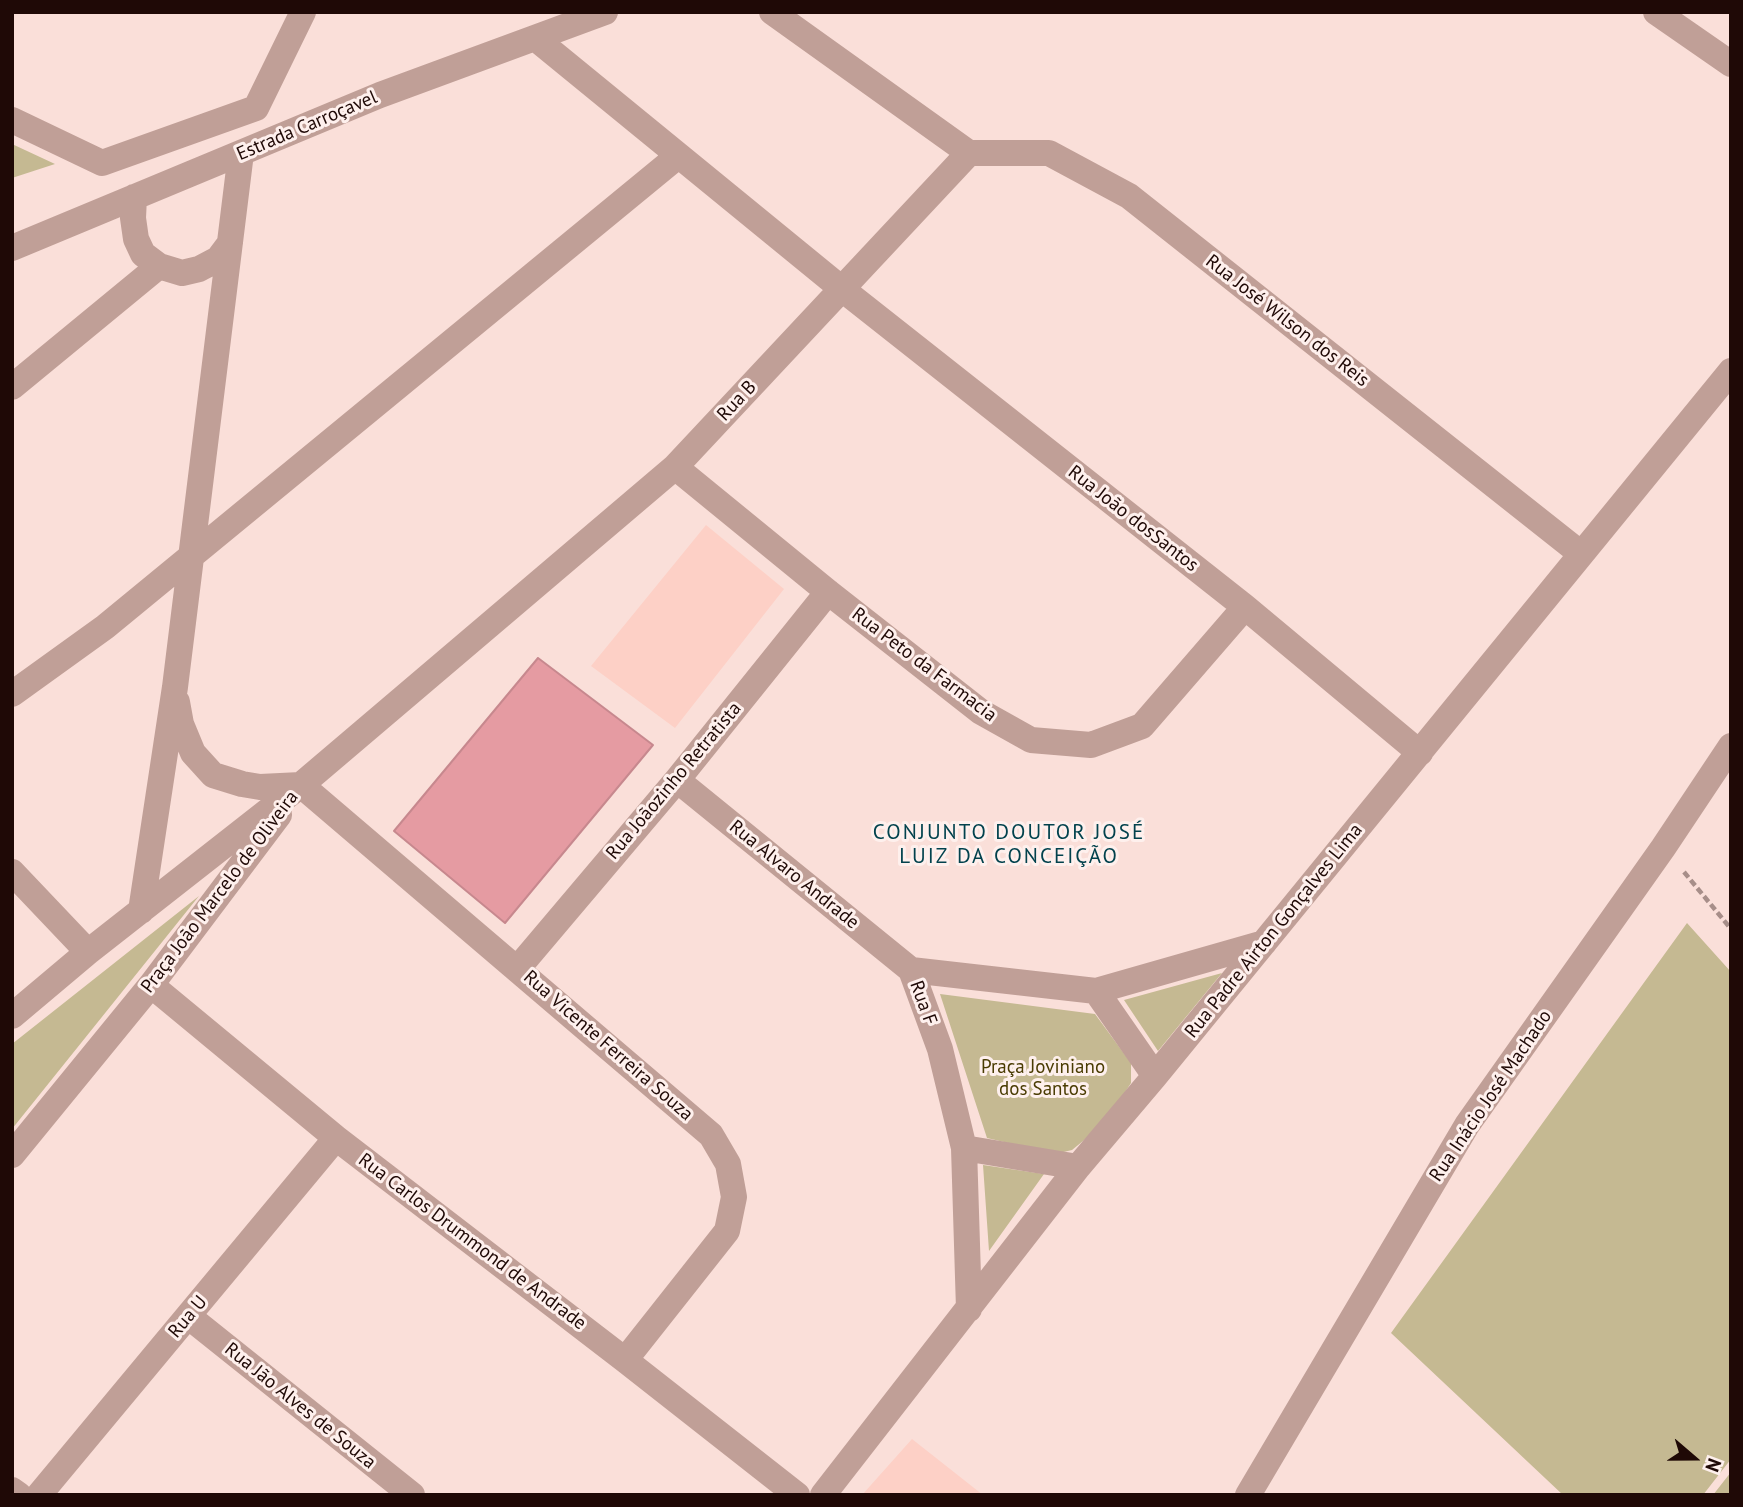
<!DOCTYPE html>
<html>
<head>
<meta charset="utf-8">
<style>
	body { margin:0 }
	#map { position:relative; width:1743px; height:1507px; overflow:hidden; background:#fadfd9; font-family:"PT Sans",sans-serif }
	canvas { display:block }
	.frame { position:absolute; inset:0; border:14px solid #1f0906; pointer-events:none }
	.north { position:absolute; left:1659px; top:1423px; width:70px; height:70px; -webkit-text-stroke:5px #fef0ed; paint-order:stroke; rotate:110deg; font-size:19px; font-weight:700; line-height:28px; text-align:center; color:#1f0906 }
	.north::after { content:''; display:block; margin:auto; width:24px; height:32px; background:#1f0906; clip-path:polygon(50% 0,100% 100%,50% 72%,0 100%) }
</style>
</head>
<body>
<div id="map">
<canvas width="1743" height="1507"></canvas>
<div class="frame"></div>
<div class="north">N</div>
</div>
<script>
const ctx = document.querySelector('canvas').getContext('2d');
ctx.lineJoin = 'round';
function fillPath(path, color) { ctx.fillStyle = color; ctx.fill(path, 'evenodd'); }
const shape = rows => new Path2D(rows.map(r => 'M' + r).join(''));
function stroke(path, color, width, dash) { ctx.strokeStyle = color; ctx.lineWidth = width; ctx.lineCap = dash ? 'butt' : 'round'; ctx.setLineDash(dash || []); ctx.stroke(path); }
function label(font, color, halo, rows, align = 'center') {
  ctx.font = font + ' "PT Sans",sans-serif'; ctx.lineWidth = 6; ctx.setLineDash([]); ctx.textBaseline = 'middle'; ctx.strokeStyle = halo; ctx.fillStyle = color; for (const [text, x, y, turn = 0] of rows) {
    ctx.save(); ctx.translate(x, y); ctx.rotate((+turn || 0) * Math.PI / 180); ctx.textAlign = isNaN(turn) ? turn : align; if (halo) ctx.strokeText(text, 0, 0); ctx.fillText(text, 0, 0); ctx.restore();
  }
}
fillPath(shape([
	[706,525,784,589,675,728,591,666],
	[912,1439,983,1495,862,1495]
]), '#fdd0c6');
fillPath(shape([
	[12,144,55,164,12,178],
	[199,896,12,1129,12,1044],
	[1687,923,1731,972,1731,1459,1703,1495,1563,1495,1391,1333],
	[1222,973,1158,1051,1124,1000],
	[940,994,1095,1014,1131,1063,1131,1083,1105,1123,1072,1150,1055,1154,987,1138],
	[983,1165,1044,1174,989,1251],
	[1731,1472,1731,1495,1713,1495]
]), '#c5b992');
const building = shape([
	[538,658,653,745,505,923,394,831,538,658]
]);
fillPath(building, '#e59ba2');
stroke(building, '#c7888e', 2);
stroke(shape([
	[1684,872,1731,929]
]), '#a78e89', 4.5, [7, 3.5]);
stroke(shape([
	[772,12,969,153],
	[1656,12,1731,64],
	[535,38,842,289,1245,607,1420,753],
	[12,120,102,163,256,108,303,12],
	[969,153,1049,153,1129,196,1580,553],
	[134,197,133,218,136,239,143,254,159,266,182,273,199,269,218,259,230,243],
	[12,248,380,95,605,12],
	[12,387,159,266],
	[675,467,828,592,981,712,1031,740,1091,745,1142,726,1245,607],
	[12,694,105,627,678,156],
	[177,702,181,724,193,753,213,775,242,784,260,787,301,785],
	[677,780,911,970],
	[301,785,711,1135,728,1164,734,1197,727,1231,625,1360],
	[12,872,88,952],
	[141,911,175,687,241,153],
	[518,968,677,780,828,592],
	[911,970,1096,991,1264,943],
	[911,970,940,1049,964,1148,969,1309],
	[151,985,336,1138,625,1360,797,1495],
	[1096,991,1155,1076],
	[12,1016,88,952,301,785,675,467,969,153],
	[964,1148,1078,1167],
	[12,1155,151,985,279,815],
	[188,1316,412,1495],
	[12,1490,19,1495],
	[39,1495,336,1138],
	[823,1495,1078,1167,1155,1076,1731,371],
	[1248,1495,1467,1125,1663,848,1731,746]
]), '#c09f97', 26);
label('19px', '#1f0906', '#fef0ed', [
	["Estrada Carroçavel",307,126,-23],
	["Rua José Wilson dos Reis",1287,321,38],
	["Rua B",737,401,-47],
	["Rua João dosSantos",1133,519,38],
	["Rua Peto da Farmacia",924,665,37],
	["Rua Joãozinho Retratista",674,781,-50],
	["Rua Alvaro Andrade",794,875,39],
	["Praça João Marcelo de Oliveira",220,892,-53],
	["Rua Padre Airton Gonçalves Lima",1274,931,-51],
	["Rua F",923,1003,70],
	["Rua Vicente Ferreira Souza",608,1046,41],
	["Rua Inácio José Machado",1491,1096,-56],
	["Rua Carlos Drummond de Andrade",472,1242,37],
	["Rua U",188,1317,-50],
	["Rua Jão Alves de Souza",300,1406,39]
]);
label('19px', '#4a3c03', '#fef0ed', [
	["Praça Joviniano",1043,1068],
	["dos Santos",1043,1090]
]);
ctx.letterSpacing = '2px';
label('21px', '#02424d', '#fef0ed', [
	["CONJUNTO DOUTOR JOSÉ",1009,833],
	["LUIZ DA CONCEIÇÃO",1009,857]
]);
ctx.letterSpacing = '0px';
</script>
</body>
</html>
